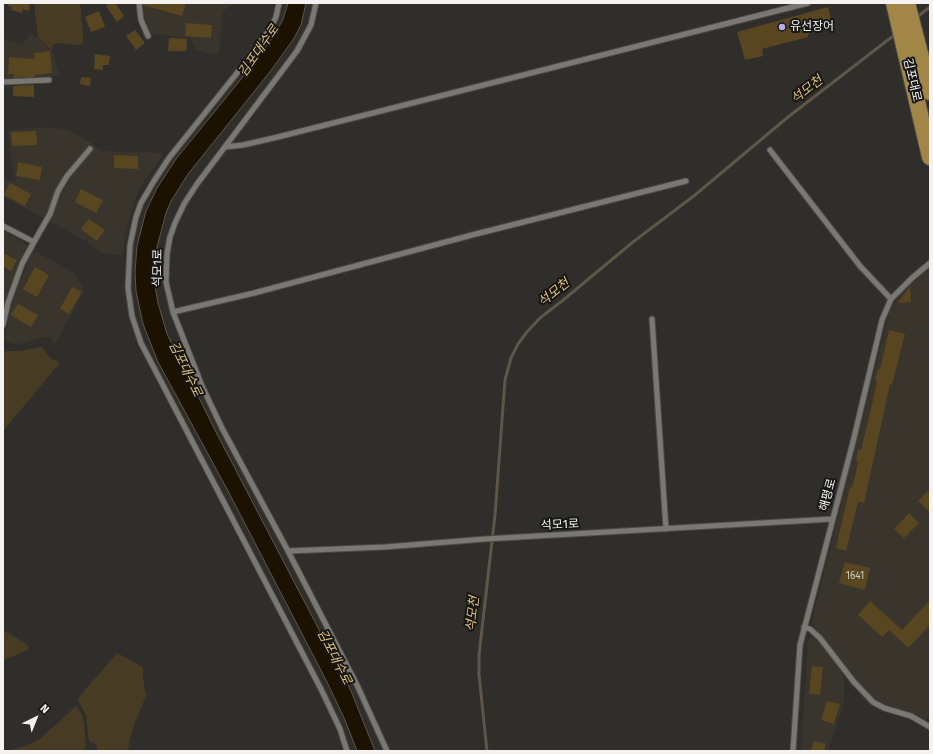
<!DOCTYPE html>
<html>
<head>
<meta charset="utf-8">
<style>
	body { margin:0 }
	#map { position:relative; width:933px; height:754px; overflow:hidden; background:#302e2b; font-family:"Fira Sans",sans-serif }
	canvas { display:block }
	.frame { position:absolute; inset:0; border:4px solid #f4f3f1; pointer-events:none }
	.north { position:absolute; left:16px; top:698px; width:40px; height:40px; -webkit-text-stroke:3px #171715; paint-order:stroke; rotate:43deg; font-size:11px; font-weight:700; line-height:16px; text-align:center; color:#f4f3f1 }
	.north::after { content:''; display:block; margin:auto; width:14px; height:18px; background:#f4f3f1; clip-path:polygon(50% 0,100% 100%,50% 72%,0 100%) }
</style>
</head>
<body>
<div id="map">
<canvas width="933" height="754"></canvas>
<div class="frame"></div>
<div class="north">N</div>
</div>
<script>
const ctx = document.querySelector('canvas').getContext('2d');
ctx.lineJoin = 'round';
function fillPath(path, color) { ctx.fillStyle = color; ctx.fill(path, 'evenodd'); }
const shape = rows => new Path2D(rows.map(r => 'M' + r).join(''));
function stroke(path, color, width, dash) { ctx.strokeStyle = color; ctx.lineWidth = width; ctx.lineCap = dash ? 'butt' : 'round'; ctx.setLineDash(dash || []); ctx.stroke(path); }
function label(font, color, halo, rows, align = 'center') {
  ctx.font = font + ' "Fira Sans","Noto Sans KR",sans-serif'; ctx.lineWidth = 4; ctx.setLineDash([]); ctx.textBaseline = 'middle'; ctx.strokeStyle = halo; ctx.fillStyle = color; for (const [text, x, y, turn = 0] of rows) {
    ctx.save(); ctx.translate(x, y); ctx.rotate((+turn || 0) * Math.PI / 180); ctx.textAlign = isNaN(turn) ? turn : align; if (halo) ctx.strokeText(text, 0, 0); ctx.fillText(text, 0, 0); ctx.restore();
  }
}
fillPath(shape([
	[143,3,243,3,228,7,223,12,219,51,217,55,209,54,195,50,191,38,151,34,143,13],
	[31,33,52,50,59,75,43,78,17,77,3,79,3,39,22,44],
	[49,127,68,130,90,142,102,151,161,153,162,156,142,184,134,201,125,234,123,254,121,255,102,253,88,242,3,196,3,177,13,182,16,181,12,162,8,131,30,128],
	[3,231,25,243,28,246,18,265,3,307],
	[33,250,76,274,84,291,55,344,54,344,51,337,39,338,24,343,15,344,5,341,10,311,14,297],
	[930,268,930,712,925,721,909,712,883,705,877,701,859,683,823,636,812,625,812,621,889,313,897,299,921,275],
	[813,636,816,637,820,641,844,677,844,701,841,712,828,751,801,751,807,656,808,643,810,638]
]), '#39352c');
fillPath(shape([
	[34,3,80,3,83,34,83,44,75,45,56,43,52,45,52,50,38,38],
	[42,347,51,359,59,362,59,364,3,431,3,353,6,351,19,351],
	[3,630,28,645,29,649,3,661],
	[117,653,143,667,143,677,146,696,136,720,130,737,128,751,97,751,97,745,89,741,86,715,78,700,79,697],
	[75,707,77,707,82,715,84,723,86,745,83,751,8,751,28,745,41,738]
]), '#483b23');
const water = shape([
	[288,3,306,3,301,25,293,40,269,73,188,174,171,201,166,213,157,247,155,286,158,303,167,334,218,436,351,691,375,751,357,751,345,720,327,682,227,489,158,362,143,324,136,291,135,273,137,246,146,211,157,188,176,159,246,73,276,33,283,19,288,3]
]);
fillPath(water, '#1c1201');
stroke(water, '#5d5649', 1);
stroke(shape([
	[917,17,930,7],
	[487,751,479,675,479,655,495,515,505,380,511,358,518,344,526,333,540,318,562,301,633,242,695,195,788,117,897,33]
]), '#5d5649', 3);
fillPath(shape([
	[9,3,30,3,29,11,23,9,22,13,11,10,12,7,8,6],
	[110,3,115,3,124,16,117,22,106,6],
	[143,3,186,3,182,16,143,5],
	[828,7,832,22,822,25,823,30,808,34,808,37,762,49,763,56,745,60,737,32],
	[99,11,105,27,91,32,85,17],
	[186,23,212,25,211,38,185,36],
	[135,30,145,43,136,50,126,36],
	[169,38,187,39,186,51,168,51],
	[50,51,52,73,35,75,35,77,13,78,14,74,8,74,9,57,34,59,34,53],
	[95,54,110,56,109,65,103,65,103,70,94,69],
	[81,77,91,78,90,86,80,84],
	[34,85,34,97,13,96,13,86],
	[36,131,37,145,12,146,11,132],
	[114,155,138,156,138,169,114,168],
	[18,162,42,167,40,180,16,176],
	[10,183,31,194,25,206,4,195],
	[81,189,103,200,96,213,75,202],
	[89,219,105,230,97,241,81,229],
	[3,253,17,260,11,271,3,266],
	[35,267,49,275,37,297,23,289],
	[910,286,911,302,898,303],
	[72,287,82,292,69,314,60,309],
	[18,304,38,315,31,327,11,315],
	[889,330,905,334,892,385,890,384,864,503,858,502,846,551,836,548,850,487,852,487,856,472,858,461,856,461,858,450,861,450,871,409,877,381,875,380,878,369,880,369],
	[930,489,930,512,918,501],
	[909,513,919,523,904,538,894,529],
	[845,562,870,568,865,590,839,583],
	[930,600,930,625,908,648,889,630,882,637,858,615,870,601,902,630],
	[812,666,823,667,820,695,809,694],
	[827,701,840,704,834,724,821,720],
	[814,741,826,744,824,751,811,751]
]), '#584620');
const lane = shape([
	[139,3,141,20,148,36],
	[279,3,276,17,270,29,245,63,169,158,154,181,141,203,136,217,130,245,128,288,132,316,141,343,321,689,340,729,347,751],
	[316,3,311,25,297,51,197,184,184,204,175,223,170,237,167,254,166,282,173,312,202,386,222,428,288,551,357,685,387,751],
	[3,82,49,80],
	[225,147,243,145,278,137,808,3],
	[770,150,860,266,891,299],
	[3,226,34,242,50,214,58,191,67,176,90,149],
	[173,312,254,293,472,235,686,181],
	[652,319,666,529],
	[3,325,8,303,17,278,22,264,34,242],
	[288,551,385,547,485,539,832,519],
	[804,627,810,629,820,638,854,682,873,702,884,708,911,716,930,727],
	[793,751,800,645,853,442,882,320,891,299,912,278,930,263]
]);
const primary = shape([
	[894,3,930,157],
	[907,3,930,92]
]);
stroke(lane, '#4d4b48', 7);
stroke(primary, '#4d4b48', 18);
stroke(lane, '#7a7873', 5);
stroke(primary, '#a28648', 16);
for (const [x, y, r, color] of [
	[782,27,4,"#baaaf6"]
]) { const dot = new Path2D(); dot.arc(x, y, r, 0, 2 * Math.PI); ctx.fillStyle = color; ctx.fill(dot); stroke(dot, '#171715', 1.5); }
label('10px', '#cdc8bd', null, [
	["1641",855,576]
]);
label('12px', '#f4f3f1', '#171715', [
	["유선장어",790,27]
], 'left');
label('12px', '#f4f3f1', '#171715', [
	["김포대로",912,80,77],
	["석모1로",158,268,-89],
	["해평로",828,495,-75],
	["석모1로",560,525,-3]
]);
label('italic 13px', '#e1c080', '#171715', [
	["김포대수로",259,51,-55],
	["석모천",807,90,-38],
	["석모천",554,293,-39],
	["김포대수로",185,369,64],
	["석모천",473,614,-83],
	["김포대수로",334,657,63]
]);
</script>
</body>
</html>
